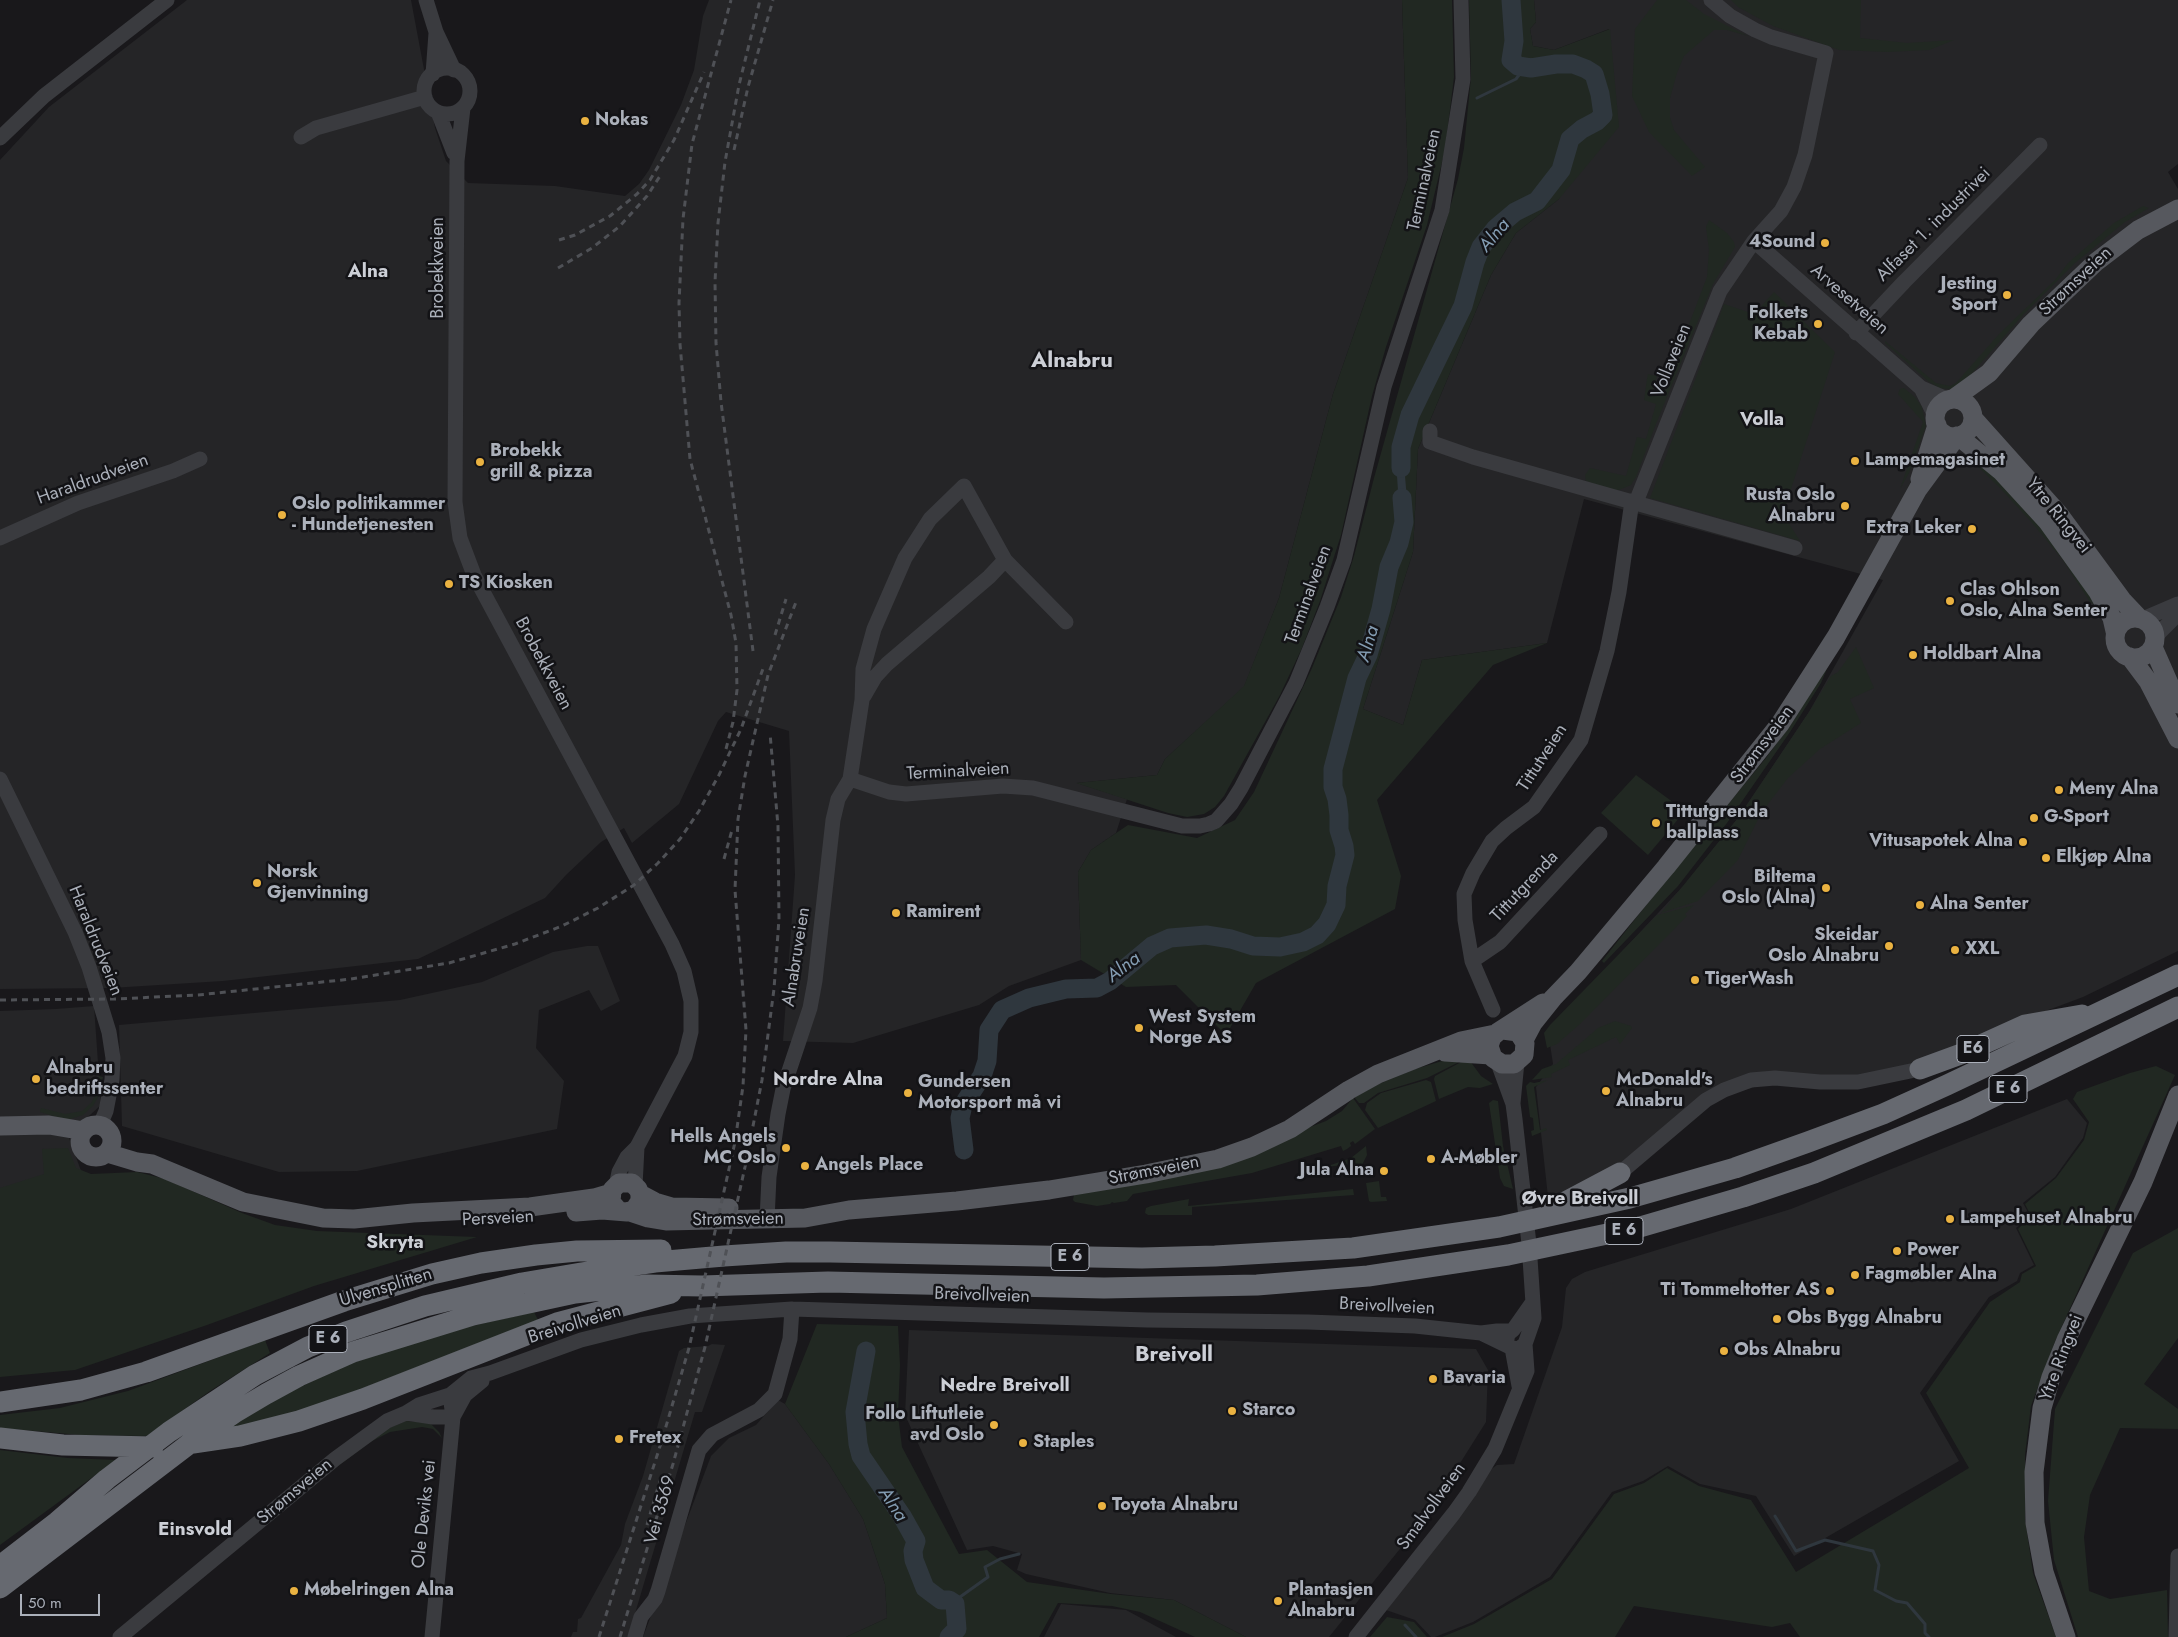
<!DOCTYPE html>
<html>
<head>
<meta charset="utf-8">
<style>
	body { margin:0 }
	#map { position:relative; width:2178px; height:1637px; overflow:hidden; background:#19181b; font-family:Jost,sans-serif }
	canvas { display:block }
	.scale { position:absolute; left:20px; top:1594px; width:80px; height:22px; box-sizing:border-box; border:2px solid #abb0ba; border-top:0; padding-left:6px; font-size:15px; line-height:18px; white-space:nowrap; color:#abb0ba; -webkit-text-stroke:4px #131316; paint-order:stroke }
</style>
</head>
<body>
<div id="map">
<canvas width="2178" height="1637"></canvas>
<div class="scale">50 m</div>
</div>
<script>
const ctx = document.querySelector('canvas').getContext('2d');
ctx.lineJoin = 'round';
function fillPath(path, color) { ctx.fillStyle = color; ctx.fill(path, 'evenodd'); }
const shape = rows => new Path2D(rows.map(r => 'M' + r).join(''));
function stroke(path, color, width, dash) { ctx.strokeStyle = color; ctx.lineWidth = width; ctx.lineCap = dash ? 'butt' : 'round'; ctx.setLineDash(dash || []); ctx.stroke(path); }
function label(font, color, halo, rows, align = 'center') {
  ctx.font = font + ' Jost,sans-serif'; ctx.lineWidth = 5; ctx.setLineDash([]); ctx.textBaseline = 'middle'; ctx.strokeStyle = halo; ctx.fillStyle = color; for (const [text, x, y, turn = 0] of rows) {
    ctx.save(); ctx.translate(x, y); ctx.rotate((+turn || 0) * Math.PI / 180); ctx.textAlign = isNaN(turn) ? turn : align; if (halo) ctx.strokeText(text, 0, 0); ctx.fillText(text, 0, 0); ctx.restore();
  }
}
fillPath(shape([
	[187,0,411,0,435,128,446,161,468,183,555,186,625,196,639,184,649,170,681,105,694,70,703,16,709,0,1402,0,1408,178,1333,394,1279,598,1244,687,1165,759,1157,775,1077,783,1127,799,1116,833,1091,850,1078,872,1081,960,1009,986,979,1005,853,1043,783,1041,795,875,789,731,726,712,718,721,679,804,632,843,624,828,601,842,566,875,545,898,418,959,223,981,111,988,0,989,0,160,49,107],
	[1534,0,2178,0,2178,164,2168,172,2178,189,2178,951,2083,997,2035,1015,1877,1084,1765,1084,1720,1097,1690,1120,1582,1187,1548,1197,1536,1087,1553,1064,1548,1031,1686,883,1738,818,1809,712,1883,580,1584,499,1547,643,1422,660,1403,725,1363,709,1413,552,1418,449,1491,275,1516,233,1559,199,1609,29,1554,50,1533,46,1530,29,1536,22],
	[587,946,598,946,620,1001,601,1011,589,990,539,1010,536,1048,564,1081,557,1129,357,1171,279,1172,122,1126,119,1025,400,1000,482,982,553,952],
	[94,1006,101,1105,68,1135,84,1179,0,1193,0,1011,56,1009],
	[2067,1099,2087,1123,2083,1138,2055,1177,2023,1203,2030,1216,2016,1228,2034,1265,2020,1273,2017,1281,1989,1297,1920,1393,1959,1461,1794,1556,1756,1496,1700,1484,1668,1466,1643,1481,1612,1492,1550,1577,1473,1622,1435,1637,1431,1637,1415,1620,1386,1610,1490,1470,1497,1465,1514,1464,1562,1327,1566,1288,1572,1279,1585,1272,1791,1209],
	[909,1330,1476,1349,1488,1370,1486,1422,1428,1514,1329,1637,1246,1637,1174,1600,1110,1593,1026,1574,1017,1570,1022,1554,993,1546,967,1550,905,1415],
	[712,1344,725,1345,702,1412,695,1412,628,1637,571,1637,573,1632,577,1632,578,1619,581,1618,621,1545,625,1524,643,1476,679,1351,684,1348,708,1346],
	[778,1400,785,1404,829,1464,863,1519,885,1584,887,1618,846,1637,643,1637,711,1456,729,1438,756,1425],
	[1061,1604,1126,1610,1176,1637,1044,1637]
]), '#252527');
fillPath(shape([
	[1402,0,1452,0,1454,77,1445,150,1427,225,1386,347,1372,396,1341,535,1320,601,1302,648,1280,695,1224,796,1215,807,1204,814,1187,817,1168,813,1076,783,1157,775,1165,759,1244,686,1279,598,1333,394,1408,178],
	[1469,0,1534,0,1536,22,1530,29,1533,46,1554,50,1610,29,1619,127,1559,199,1516,233,1491,275,1418,449,1413,552,1363,709,1403,725,1422,660,1547,643,1493,665,1377,800,1401,876,1395,909,1256,983,1226,1035,1176,985,1126,987,1081,960,1078,872,1091,850,1128,825,1197,838,1235,820,1254,792,1312,668,1341,597,1354,556,1374,478,1458,179,1464,148,1471,77],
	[1657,0,1686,0,1704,14,1748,36,1727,30,1714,30,1684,56,1677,73,1670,98,1670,117,1674,130,1705,167,1692,176,1649,132,1632,96,1635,29],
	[1731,0,1861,0,1860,38,1907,43,1954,40,1929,50,1887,52,1839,50,1773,26,1738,7],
	[2143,206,2149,208,2125,222,2075,263,2023,315,1967,379,1952,389,1939,388,1929,382,1885,343,1885,341,1936,383,1950,386,1956,383,1999,334,2055,280,2068,263,2114,223],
	[1709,220,1727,233,1734,242,1735,247,1713,284,1656,424,1636,477,1631,485,1616,491,1586,481,1585,475,1590,468,1626,476,1637,437,1646,439,1656,404,1644,400,1647,379,1648,374,1657,376,1653,389,1663,393,1707,277,1709,250,1706,227],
	[1774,292,1835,352,1783,514,1800,541,1650,498,1724,304,1754,314],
	[1904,388,1915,397,1922,407,1926,426,1909,473,1900,489,1923,422,1898,394,1900,389],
	[1978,457,2065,552,2096,606,2090,602,2062,559,2033,524,1999,487,1976,465],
	[1856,647,1874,688,1850,699,1861,723,1820,749,1788,778,1761,813,1738,860,1698,901,1661,913,1738,818,1809,712,1831,676,1838,672],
	[1829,664,1821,683,1790,732,1727,823,1678,886,1604,963,1602,961,1670,875,1766,758,1791,724],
	[1636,775,1685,811,1648,855,1601,813],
	[1694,905,1685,914,1687,916,1580,1024,1557,1044,1547,1048,1544,1033,1550,1025,1657,915],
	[1615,1021,1631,1026,1632,1028,1620,1044,1616,1037,1568,1060,1570,1065,1551,1074,1552,1077,1532,1080,1542,1069,1556,1064,1598,1028],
	[1449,1059,1461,1061,1427,1078,1378,1093,1364,1103,1359,1103,1354,1097,1381,1083,1415,1069],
	[1463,1061,1470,1061,1481,1076,1493,1084,1480,1088,1468,1087,1439,1099,1434,1079,1435,1076],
	[2156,1066,2175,1075,2054,1344,2031,1406,2025,1455,2025,1519,2033,1573,2056,1637,1800,1637,1790,1623,1772,1627,1634,1606,1615,1637,1442,1637,1474,1624,1552,1579,1614,1494,1644,1483,1667,1468,1699,1486,1751,1500,1796,1572,1969,1468,1926,1393,1990,1302,2020,1282,2022,1274,2036,1266,2018,1229,2031,1216,2025,1204,2056,1178,2084,1140,2089,1122,2073,1099,2077,1092,2130,1073],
	[99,1076,103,1077,98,1097,93,1106,83,1115,67,1120,40,1112,41,1108,65,1114,82,1111,91,1103,96,1094],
	[1426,1080,1431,1082,1436,1101,1378,1128,1365,1110,1367,1103,1381,1093],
	[1548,1080,1534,1087,1540,1130,1546,1128,1547,1130,1532,1136,1531,1131,1534,1130,1533,1118,1530,1117,1526,1086,1530,1082,1534,1083],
	[1353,1098,1375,1129,1355,1144,1353,1141,1350,1143,1351,1146,1347,1149,1343,1151,1341,1146,1252,1173,1133,1194,1127,1201,1114,1203,1112,1202,1110,1204,1097,1206,1075,1202,1073,1200,1074,1195,1305,1129,1326,1121,1342,1111],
	[1493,1100,1498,1101,1503,1146,1513,1189,1504,1186,1500,1178,1489,1103],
	[1366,1146,1367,1155,1358,1173,1355,1173,1353,1164,1325,1167,1351,1158],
	[68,1148,76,1168,91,1174,137,1172,165,1179,242,1213,275,1225,317,1231,477,1237,314,1286,207,1325,75,1370,0,1377,0,1188,44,1174,42,1149],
	[1379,1181,1381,1197,1386,1197,1387,1201,1371,1202,1369,1201,1366,1183],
	[1353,1189,1354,1195,1192,1207,1192,1215,1148,1215,1145,1213,1146,1208,1151,1206,1189,1199,1188,1206],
	[2178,1228,2178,1338,2144,1384,2178,1409,2178,1429,2120,1428,2090,1495,2084,1537,2089,1591,2110,1599,2167,1590,2168,1637,2078,1637,2054,1560,2048,1501,2055,1409,2133,1253],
	[534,1312,538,1320,310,1409,225,1430,264,1405,345,1365,458,1329],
	[817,1324,898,1326,900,1365,898,1415,902,1447,959,1554,987,1550,1027,1582,1111,1594,1174,1600,1246,1637,1195,1637,1140,1612,1112,1606,1058,1603,1039,1637,846,1637,887,1618,885,1584,863,1519,829,1464,785,1404],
	[265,1340,270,1353,210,1391,147,1436,80,1435,0,1428,0,1415,60,1408,128,1391],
	[406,1421,430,1423,439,1432,442,1438,433,1429,422,1427,390,1432,370,1442,333,1470,382,1431],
	[0,1450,68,1458,116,1460,0,1545],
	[1387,1617,1414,1622,1427,1637,1370,1637]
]), '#212822');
fillPath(shape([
	[1398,442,1407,444,1405,476,1409,523,1400,521,1397,476]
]), '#2f373e');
stroke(shape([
	[1477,98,1516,79,1525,67],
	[1775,1516,1796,1551,1825,1540,1873,1551,1879,1565,1875,1590,1896,1601,1907,1603,1925,1624,1925,1633,1929,1637],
	[953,1602,988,1577,985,1567,1000,1559,1019,1554],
	[1405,1625,1416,1637]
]), '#2f373e', 3);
stroke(shape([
	[1401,468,1401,447,1410,415,1463,306,1475,262,1481,247,1496,228,1515,212,1537,201,1561,170,1570,139,1582,129,1597,121,1603,115,1600,94,1594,74,1586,69,1573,64,1556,64,1531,68,1518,66,1511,60,1514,41,1511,0],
	[964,1150,960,1118,963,1105,982,1076,987,1061,989,1030,1002,1010,1029,998,1066,989,1097,988,1110,981,1152,946,1170,938,1206,935,1231,939,1253,946,1280,947,1303,942,1317,935,1327,924,1336,905,1337,886,1345,855,1344,846,1339,830,1339,815,1337,799,1333,787,1333,769,1357,678,1368,655,1381,609,1389,567,1399,543,1404,522,1402,498],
	[866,1351,855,1412,858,1444,861,1456,902,1516,916,1541,913,1551,914,1560,925,1588,941,1600,949,1600,955,1604,957,1629,949,1637]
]), '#2f373e', 19);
stroke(shape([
	[426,0,436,32,454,70],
	'424 91a23 23 0 1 1 46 0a23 23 0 1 1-46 0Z',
	[433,74,436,33],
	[463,108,457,161,455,502,460,538,474,575,672,944,684,971,691,1001,691,1032,685,1056,637,1147,627,1157,619,1172,616,1186],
	[438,112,454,153],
	[301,137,316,128,425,97],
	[0,138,44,96,167,0],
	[1754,241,1921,388,1949,400],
	[1856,333,1904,282,2040,145],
	[1921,388,1935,416],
	[1430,431,1430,442,1473,457,1795,548],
	[1636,502,1720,291,1754,241,1781,211,1794,187,1805,155,1826,53,1771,37,1755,30,1730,16,1711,0],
	[0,538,78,503,173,471,200,459],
	[2143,619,2178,604],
	[2155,637,2178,614],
	[864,696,875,677,887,664,989,577,1005,560],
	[0,779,75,932,89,967,109,1032,113,1058,112,1080,106,1111,100,1125],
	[850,779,889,792,906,794,1003,786,1033,788,1182,826,1200,826,1209,824,1216,821,1231,804,1241,788,1296,683,1327,607,1344,560,1384,387,1442,210,1463,79,1461,0],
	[1472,961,1500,942,1600,834],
	[1493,1010,1472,961,1465,920,1464,894,1473,873,1492,841,1506,828,1534,807,1581,740,1607,651,1619,592,1632,501],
	[1513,1103,1517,1062],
	[1620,1173,1706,1100,1724,1090,1751,1080,1775,1078,1820,1082,1858,1082,1920,1069],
	[635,1186,637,1147],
	[767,1220,769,1177,778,1114,783,1089,810,1008,815,981,833,820,838,799,850,779,862,700,863,669,874,629,905,558,930,519,964,486,1005,560,1066,622],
	[1481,1333,1512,1348,1518,1349,1525,1344,1534,1318,1529,1244,1515,1119,1513,1104,1498,1063],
	[1507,1339,1508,1334,1513,1330,1532,1303],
	[1512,1348,1519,1386],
	[406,1413,433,1417,453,1417],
	[453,1417,465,1395,482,1381],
	[120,1637,335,1459,387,1421,406,1413,419,1405,450,1395,471,1378,490,1373,581,1340,641,1325,690,1316,792,1309,1147,1320,1308,1322,1415,1326,1481,1333,1497,1331,1510,1331],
	[432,1637,453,1417,450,1395],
	[635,1637,641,1617,655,1599,658,1591,699,1450,712,1435,759,1410,775,1394,790,1339,792,1309],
	[1356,1637,1454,1513,1469,1492,1495,1449,1527,1371,1525,1344],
	[2176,1637,2178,1556]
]), '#3a3b3f', 15);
stroke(shape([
	[1953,399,1989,373,2031,324,2096,262,2138,230,2178,209],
	'1935 418a19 19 0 1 1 38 0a19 19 0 1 1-38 0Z',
	[1973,418,2058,513,2122,600,2139,618],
	[1958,436,2002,472,2047,521,2098,592,2112,618,2115,631],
	[1920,479,1937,425],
	'2115 638a20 20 0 1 1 40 0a20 20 0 1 1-40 0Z',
	[2153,647,2178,704],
	[2130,657,2148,681,2178,739],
	[1503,1030,1518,1032,1525,1043,1524,1055,1514,1064,1502,1064,1493,1058,1489,1046,1492,1037,1498,1032,1543,1003],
	[1524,1040,1533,1023,1553,998,1578,972,1666,867,1780,724,1836,637,1918,489,1957,436],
	[1445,1052,1491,1055],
	'80 1141a16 16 0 1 1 32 0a16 16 0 1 1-32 0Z',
	[0,1126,49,1125,84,1131],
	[107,1153,137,1162,152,1164,243,1202,323,1218,354,1219,413,1213,530,1207,594,1198,611,1193],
	[640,1194,655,1202,672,1207,729,1208],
	[576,1212,602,1210,627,1212,634,1210,640,1201,640,1194,638,1189,632,1183,619,1183,612,1190,611,1202,619,1211],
	[630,1212,648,1218,666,1221,805,1218,849,1210,957,1201,1049,1190,1146,1174,1218,1159,1252,1147,1290,1129,1349,1090,1378,1074,1461,1041,1495,1034],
	[2066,1637,2044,1572,2035,1523,2034,1472,2042,1408,2051,1377,2066,1340,2143,1182,2178,1095]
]), '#56585e', 19);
stroke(shape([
	[1920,1069,1961,1054,2025,1025,2082,1015],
	[1554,1208,1620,1173],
	[0,1402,81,1390,146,1372,344,1301,432,1274,481,1263,536,1255,577,1251,661,1250],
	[0,1438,63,1445,153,1447],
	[193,1443,240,1436,299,1421,363,1399,557,1323,671,1293],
	[0,1566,57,1522,107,1479,169,1432,255,1375,308,1347,346,1332,425,1306,522,1283,581,1273,655,1262,724,1256,786,1252,830,1252,1142,1258,1215,1256,1353,1248,1499,1227,1630,1198,1735,1168,1808,1142,1883,1114,1947,1085,2178,975],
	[0,1588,189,1444,234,1413,266,1394,299,1376,353,1352,473,1315,575,1293,647,1285,702,1286,828,1282,1104,1288,1257,1285,1368,1276,1508,1255,1640,1227,1743,1197,1814,1173,1966,1110,2178,1007]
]), '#666970', 21);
stroke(shape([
	[734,150,748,87,773,0],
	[559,240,575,235,610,216,637,194,650,180,674,140,704,72],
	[558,268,592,248,620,226,647,196,660,176],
	[775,635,786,599],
	[753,651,721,402,716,343,715,282,718,223,725,162,739,85,760,0],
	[726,749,733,722,737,690,736,643,731,615,690,459,680,344,679,303,683,219,692,144,731,0],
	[724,859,732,830],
	[0,1000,115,999,198,995,351,979,449,963,515,944,562,926,598,908,634,885,658,863,680,839,699,811,719,775,741,729,764,666],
	[647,1525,661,1477],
	[599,1637,662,1440,689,1348,735,1142,743,1086,746,1030,735,890,738,819,745,776,768,675,796,602],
	[620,1637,673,1464,705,1347,745,1167,762,1080,774,989,779,919,778,826,770,733]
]), '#4f5156', 3, [6, 5]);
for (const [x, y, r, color] of [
	[585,121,5,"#eab241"],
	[1825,243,5,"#eab241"],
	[2007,295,5,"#eab241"],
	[1818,324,5,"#eab241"],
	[1855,461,5,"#eab241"],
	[480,462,5,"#eab241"],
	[1845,506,5,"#eab241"],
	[282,515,5,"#eab241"],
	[1972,529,5,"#eab241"],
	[449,584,5,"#eab241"],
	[1950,601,5,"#eab241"],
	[1913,655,5,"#eab241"],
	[2059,790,5,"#eab241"],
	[2034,818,5,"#eab241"],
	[1656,823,5,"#eab241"],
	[2023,842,5,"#eab241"],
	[2046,858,5,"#eab241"],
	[257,883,5,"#eab241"],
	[1826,888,5,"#eab241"],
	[1920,905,5,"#eab241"],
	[896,913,5,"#eab241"],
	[1889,946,5,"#eab241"],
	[1955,950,5,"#eab241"],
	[1695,980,5,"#eab241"],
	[1139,1028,5,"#eab241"],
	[36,1079,5,"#eab241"],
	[1606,1091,5,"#eab241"],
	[908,1093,5,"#eab241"],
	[786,1148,5,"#eab241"],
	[1431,1159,5,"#eab241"],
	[805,1166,5,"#eab241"],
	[1384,1171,5,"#eab241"],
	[1950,1219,5,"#eab241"],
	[1897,1251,5,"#eab241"],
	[1855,1275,5,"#eab241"],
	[1830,1291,5,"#eab241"],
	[1777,1319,5,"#eab241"],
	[1724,1351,5,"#eab241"],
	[1433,1379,5,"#eab241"],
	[1232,1411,5,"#eab241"],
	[994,1425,5,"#eab241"],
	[619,1439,5,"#eab241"],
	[1023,1443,5,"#eab241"],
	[1102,1506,5,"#eab241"],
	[294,1591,5,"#eab241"],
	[1278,1601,5,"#eab241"]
]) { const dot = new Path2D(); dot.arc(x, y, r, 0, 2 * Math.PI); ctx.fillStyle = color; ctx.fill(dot); stroke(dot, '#131316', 2); }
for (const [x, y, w] of [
	[1973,1049,32],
	[2008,1089,38],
	[1624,1231,38],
	[1070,1257,38],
	[328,1339,38]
]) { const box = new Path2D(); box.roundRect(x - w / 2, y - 13.5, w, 27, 4); ctx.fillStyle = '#131316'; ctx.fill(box); stroke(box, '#abb0ba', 1); }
label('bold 16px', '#abb0ba', null, [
	["E6",1973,1049],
	["E 6",2008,1089],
	["E 6",1624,1231],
	["E 6",1070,1257],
	["E 6",328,1339]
]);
label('bold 18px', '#abb0ba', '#131316', [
	["Nokas",595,121],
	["4Sound",1815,243,"right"],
	["Jesting",1997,285,"right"],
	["Sport",1997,306,"right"],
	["Folkets",1808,314,"right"],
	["Kebab",1808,335,"right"],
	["Brobekk",490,452],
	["grill & pizza",490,473],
	["Lampemagasinet",1865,461],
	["Rusta Oslo",1835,496,"right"],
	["Alnabru",1835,517,"right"],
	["Oslo politikammer",292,505],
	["- Hundetjenesten",292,526],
	["Extra Leker",1962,529,"right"],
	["TS Kiosken",459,584],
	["Clas Ohlson",1960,591],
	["Oslo, Alna Senter",1960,612],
	["Holdbart Alna",1923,655],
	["Meny Alna",2069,790],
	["Tittutgrenda",1666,813],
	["ballplass",1666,834],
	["G-Sport",2044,818],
	["Vitusapotek Alna",2013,842,"right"],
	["Elkjøp Alna",2056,858],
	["Norsk",267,873],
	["Gjenvinning",267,894],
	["Biltema",1816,878,"right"],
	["Oslo (Alna)",1816,899,"right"],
	["Alna Senter",1930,905],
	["Ramirent",906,913],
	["Skeidar",1879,936,"right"],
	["Oslo Alnabru",1879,957,"right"],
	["XXL",1965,950],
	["TigerWash",1705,980],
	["West System",1149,1018],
	["Norge AS",1149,1039],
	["Alnabru",46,1069],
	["bedriftssenter",46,1090],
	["McDonald's",1616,1081],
	["Alnabru",1616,1102],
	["Gundersen",918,1083],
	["Motorsport må vi",918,1104],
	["Hells Angels",776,1138,"right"],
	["MC Oslo",776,1159,"right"],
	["A-Møbler",1441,1159],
	["Angels Place",815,1166],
	["Jula Alna",1374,1171,"right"],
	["Lampehuset Alnabru",1960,1219],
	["Power",1907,1251],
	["Fagmøbler Alna",1865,1275],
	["Ti Tommeltotter AS",1820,1291,"right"],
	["Obs Bygg Alnabru",1787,1319],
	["Obs Alnabru",1734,1351],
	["Bavaria",1443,1379],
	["Starco",1242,1411],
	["Follo Liftutleie",984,1415,"right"],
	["avd Oslo",984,1436,"right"],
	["Fretex",629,1439],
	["Staples",1033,1443],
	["Toyota Alnabru",1112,1506],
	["Møbelringen Alna",304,1591],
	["Plantasjen",1288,1591],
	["Alnabru",1288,1612]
], 'left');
label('18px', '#abb0ba', '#131316', [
	["Terminalveien",1425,180,-78],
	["Alfaset 1. industrivei",1934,225,-45],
	["Brobekkveien",439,268,-90],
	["Strømsveien",2076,282,-43],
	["Arvesetveien",1849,300,41],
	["Vollaveien",1672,361,-68],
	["Haraldrudveien",93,480,-20],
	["Ytre Ringvei",2058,516,51],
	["Terminalveien",1309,595,-70],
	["Brobekkveien",543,664,62],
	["Strømsveien",1763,745,-53],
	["Tittutveien",1543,758,-57],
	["Terminalveien",958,772,-3],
	["Tittutgrenda",1525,887,-47],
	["Haraldrudveien",95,941,68],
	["Alnabruveien",797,957,-81],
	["Strømsveien",1154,1171,-11],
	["Persveien",498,1219,-3],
	["Strømsveien",738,1220,-1],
	["Ulvensplitten",386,1288,-17],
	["Breivollveien",982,1296,2],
	["Breivollveien",1387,1307,3],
	["Breivollveien",575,1325,-17],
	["Ytre Ringvei",2062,1358,-69],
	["Strømsveien",295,1492,-40],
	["Smalvollveien",1432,1507,-54],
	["Vei 3569",661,1510,-74],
	["Ole Deviks vei",425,1514,-84]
]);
label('italic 19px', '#849db3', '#131316', [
	["Alna",1495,236,-50],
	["Alna",1369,644,-74],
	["Alna",1124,968,-37],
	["Alna",892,1505,57]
]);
label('bold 19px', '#cccfd6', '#131316', [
	["Alna",368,272],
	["Volla",1762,420],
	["Nordre Alna",828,1080],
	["Øvre Breivoll",1580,1199],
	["Skryta",395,1243],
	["Nedre Breivoll",1005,1386],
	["Einsvold",195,1530]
]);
label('bold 22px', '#cccfd6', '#131316', [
	["Alnabru",1072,362],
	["Breivoll",1174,1356]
]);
</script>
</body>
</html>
